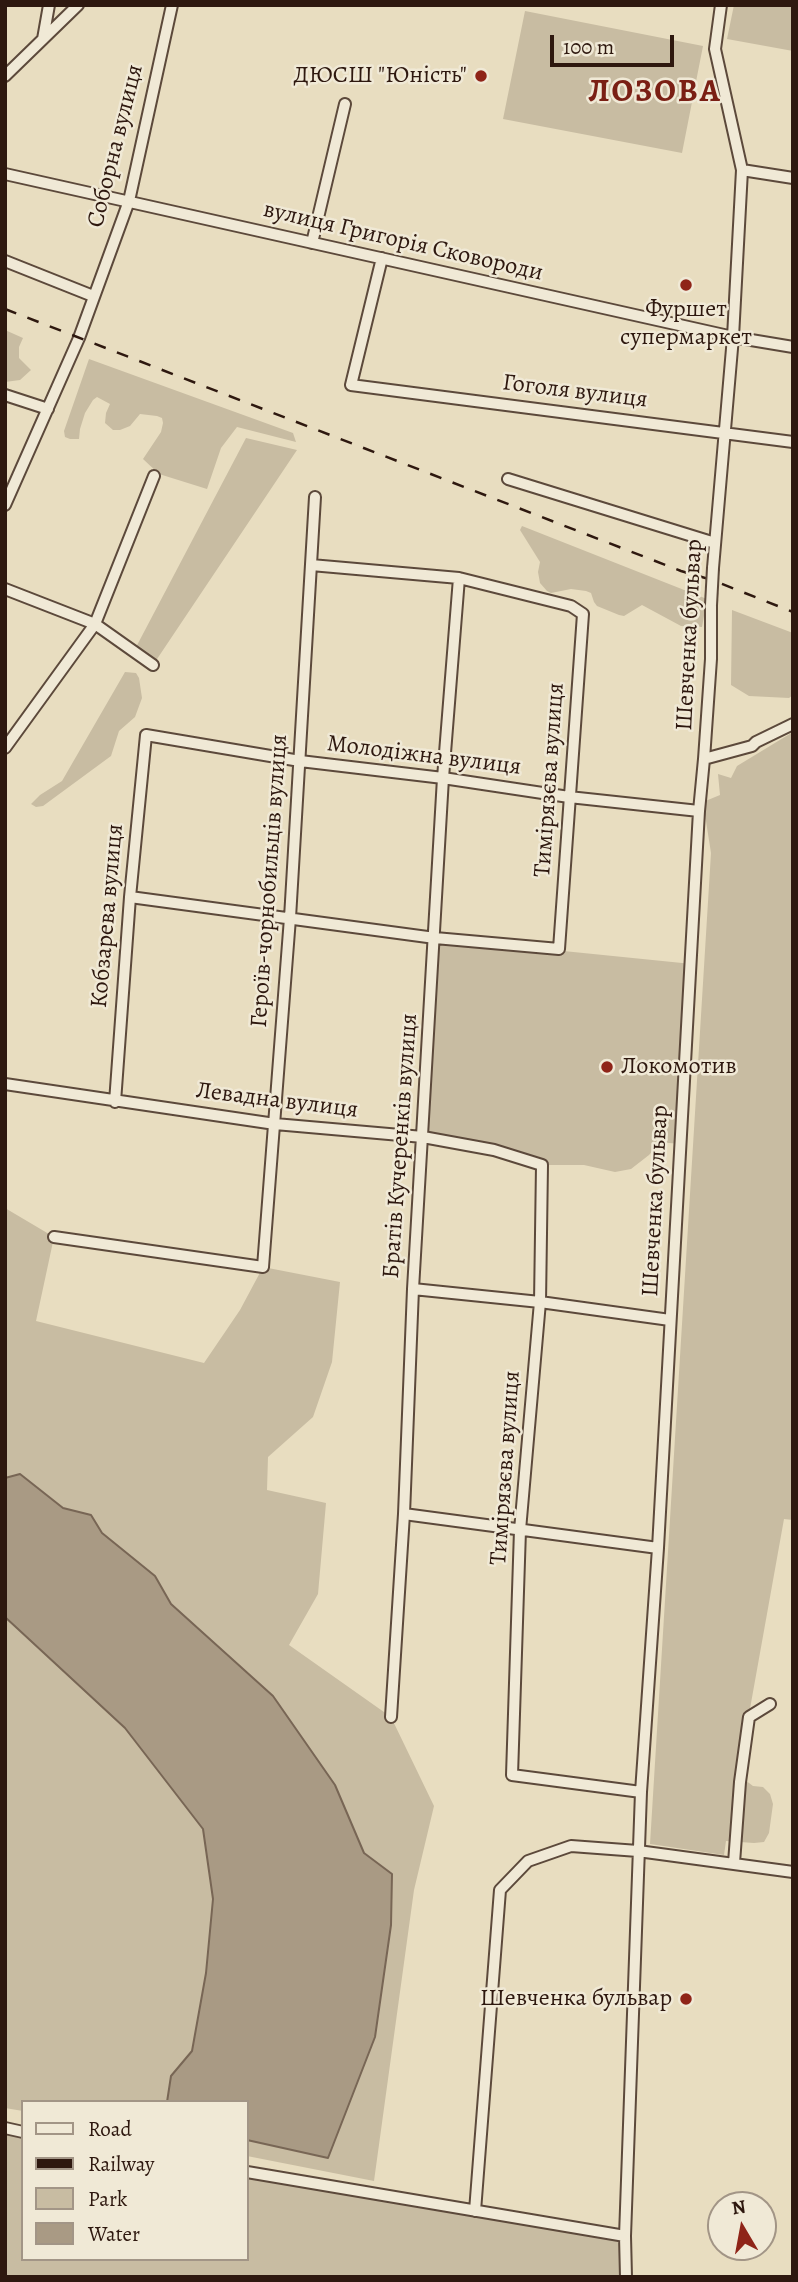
<!DOCTYPE html>
<html>
<head>
<meta charset="utf-8">
<style>
	body { margin:0 }
	#map { position:relative; width:798px; height:2282px; overflow:hidden; background:#e8ddc0; font-family:Alegreya,serif }
	canvas { display:block }
	.frame { position:absolute; inset:0; border:7px solid #2e180f; pointer-events:none }
	.legend { position:absolute; left:21px; top:2100px; width:228px; height:161px; box-sizing:border-box; background:#f0e9d6; border:2px solid #a29586; margin:0; padding:9px 12px; list-style:none; font-size:21px; color:#2e180f }
	.legend li { display:flex; align-items:center; gap:14px; height:35px }
	.legend b { width:35px; border:2px solid #a29586 }
	.north { position:absolute; left:707px; top:2191px; width:70px; height:70px; box-sizing:border-box; background:#f0e9d6; border:2px solid #a29586; border-radius:50%; rotate:350deg; font-size:19px; font-weight:700; line-height:28px; text-align:center; color:#2e180f }
	.north::after { content:''; display:block; margin:auto; width:24px; height:32px; background:#8f2418; clip-path:polygon(50% 0,100% 100%,50% 72%,0 100%) }
	.scale { position:absolute; left:550px; top:35px; width:124px; height:32px; box-sizing:border-box; border:4px solid #2e180f; border-top:0; padding-left:9px; font-size:21px; line-height:24px; white-space:nowrap; color:#2e180f; -webkit-text-stroke:5px #f0e9d6; paint-order:stroke }
</style>
</head>
<body>
<div id="map">
<canvas width="798" height="2282"></canvas>
<div class="frame"></div>
<ul class="legend">
<li><b style="height:9px;background:#f0e9d6"></b>Road</li>
<li><b style="height:9px;background:#2e180f"></b>Railway</li>
<li><b style="height:19px;background:#c8bca2"></b>Park</li>
<li><b style="height:19px;background:#a99a84"></b>Water</li>
</ul>
<div class="north">N</div>
<div class="scale">100 m</div>
</div>
<script>
const ctx = document.querySelector('canvas').getContext('2d');
ctx.lineJoin = 'round';
function fillPath(path, color) { ctx.fillStyle = color; ctx.fill(path, 'evenodd'); }
const shape = rows => new Path2D(rows.map(r => 'M' + r).join(''));
function stroke(path, color, width, dash) { ctx.strokeStyle = color; ctx.lineWidth = width; ctx.lineCap = dash ? 'butt' : 'round'; ctx.setLineDash(dash || []); ctx.stroke(path); }
function label(font, color, halo, rows, align = 'center') {
  ctx.font = font + ' Alegreya,serif'; ctx.lineWidth = 5; ctx.setLineDash([]); ctx.textBaseline = 'middle'; ctx.strokeStyle = halo; ctx.fillStyle = color; for (const [text, x, y, turn = 0] of rows) {
    ctx.save(); ctx.translate(x, y); ctx.rotate((+turn || 0) * Math.PI / 180); ctx.textAlign = isNaN(turn) ? turn : align; if (halo) ctx.strokeText(text, 0, 0); ctx.fillText(text, 0, 0); ctx.restore();
  }
}
fillPath(shape([
	[734,5,793,5,793,51,727,39],
	[525,11,703,46,682,153,503,119],
	[5,330,23,338,19,347,19,358,31,370,20,380,5,382],
	[89,359,293,433,296,442,237,427,221,448,207,489,159,474,143,459,161,432,163,423,162,418,157,416,140,414,130,426,120,430,113,430,105,423,106,413,110,404,97,397,93,400,85,413,80,429,79,439,70,439,65,437,64,431],
	[246,438,297,450,153,665,134,651],
	[522,526,707,599,702,627,681,626,642,605,624,616,619,615,597,606,594,602,591,593,586,591,571,589,551,593,547,591,540,583,538,572,540,562,520,530],
	[732,610,793,633,793,695,789,698,749,696,731,685],
	[125,672,136,673,139,678,142,698,135,717,119,731,111,756,43,806,36,807,31,804,40,795,62,781],
	[793,732,793,1520,784,1519,739,1770,745,1780,753,1786,763,1787,770,1794,773,1804,769,1833,764,1842,754,1843,726,1841,724,1855,650,1844,711,853,703,802,720,795,718,774,731,778,737,766],
	[435,938,692,964,681,1144,657,1142,656,1147,649,1155,631,1169,615,1172,584,1165,542,1165,423,1137],
	[5,1208,54,1237,36,1321,204,1363,240,1310,263,1267,340,1282,332,1362,313,1417,268,1457,267,1490,326,1503,318,1594,289,1645,391,1717,434,1806,414,1890,374,2181,247,2156,247,2102,23,2102,23,2111,5,2108],
	[5,2128,23,2132,23,2259,247,2259,247,2172,625,2236,626,2277,5,2277]
]), '#c8bca2');
const water = shape([
	[20,1474,63,1508,91,1515,102,1533,155,1576,171,1604,273,1696,335,1785,364,1853,392,1874,391,1925,375,2037,328,2158,247,2140,247,2102,167,2102,171,2076,192,2051,206,1973,213,1899,203,1829,125,1728,5,1617,5,1478,20,1474]
]);
fillPath(water, '#a99a84');
stroke(water, '#786655', 2);
const minor = shape([
	[43,39,49,5],
	[5,76,78,5],
	[742,170,793,178],
	[5,174,733,337,793,347],
	[312,243,345,104],
	[382,258,351,385,793,442],
	[5,261,93,296],
	[5,395,48,409],
	[508,479,715,543],
	[5,505,79,338,129,201,172,5],
	[713,568,733,337,742,170,715,49,721,5],
	[5,589,95,624,153,665],
	[5,748,95,624,154,476],
	[704,759,752,746,756,742,793,724],
	[130,897,435,938,559,949,583,614,571,606,459,578,311,565],
	[5,1084,275,1124,423,1137,494,1150,542,1165,540,1302,520,1530,512,1775,641,1792],
	[115,1102,130,897,146,735,300,761,443,778,569,797,699,811],
	[54,1237,263,1267,290,918,315,497],
	[413,1289,540,1302,670,1320],
	[404,1514,658,1548],
	[391,1717,404,1514,413,1289,443,778,459,578],
	[734,1863,740,1782,749,1717,770,1704],
	[5,2128,23,2132],
	[247,2172,625,2236],
	[475,2211,500,1890,528,1861,571,1846,638,1851,793,1872],
	[626,2277,625,2236,641,1792,658,1548,699,811,704,759,711,659,711,605]
]);
stroke(minor, '#5c493b', 14);
stroke(minor, '#f0e9d6', 10);
stroke(shape([
	[5,309,681,571,712,580,793,612]
]), '#2e180f', 2.5, [12, 12]);
const minorBridge = shape([
	[711,605,713,568]
]);
stroke(minorBridge, '#5c493b', 14, []);
stroke(minorBridge, '#f0e9d6', 10);
for (const [x, y, r, color] of [
	[481,76,7,"#8f2418"],
	[686,285,7,"#8f2418"],
	[607,1067,7,"#8f2418"],
	[686,1999,7,"#8f2418"]
]) { const dot = new Path2D(); dot.arc(x, y, r, 0, 2 * Math.PI); ctx.fillStyle = color; ctx.fill(dot); stroke(dot, '#f0e9d6', 2.5); }
label('24px', '#2e180f', '#f0e9d6', [
	["ДЮСШ \"Юність\"",467,76],
	["Фуршет",686,310,"center"],
	["супермаркет",686,338,"center"],
	["Локомотив",621,1067,"left"],
	["Шевченка бульвар",672,1999]
], 'right');
label('24px', '#2e180f', '#f0e9d6', [
	["Соборна вулиця",116,146,-76],
	["вулиця Григорія Сковороди",403,242,13],
	["Гоголя вулиця",575,392,7],
	["Шевченка бульвар",690,635,-87],
	["Молодіжна вулиця",424,756,7],
	["Тимірязєва вулиця",550,780,-86],
	["Героїв-чорнобильців вулиця",270,881,-86],
	["Кобзарева вулиця",108,916,-85],
	["Левадна вулиця",277,1101,7],
	["Братів Кучеренків вулиця",401,1146,-86],
	["Шевченка бульвар",656,1201,-87],
	["Тимірязєва вулиця",506,1468,-86]
]);
ctx.letterSpacing = '2px';
label('bold 32px', '#7a1f14', '#f0e9d6', [
	["ЛОЗОВА",655,93]
]);
ctx.letterSpacing = '0px';
</script>
</body>
</html>
